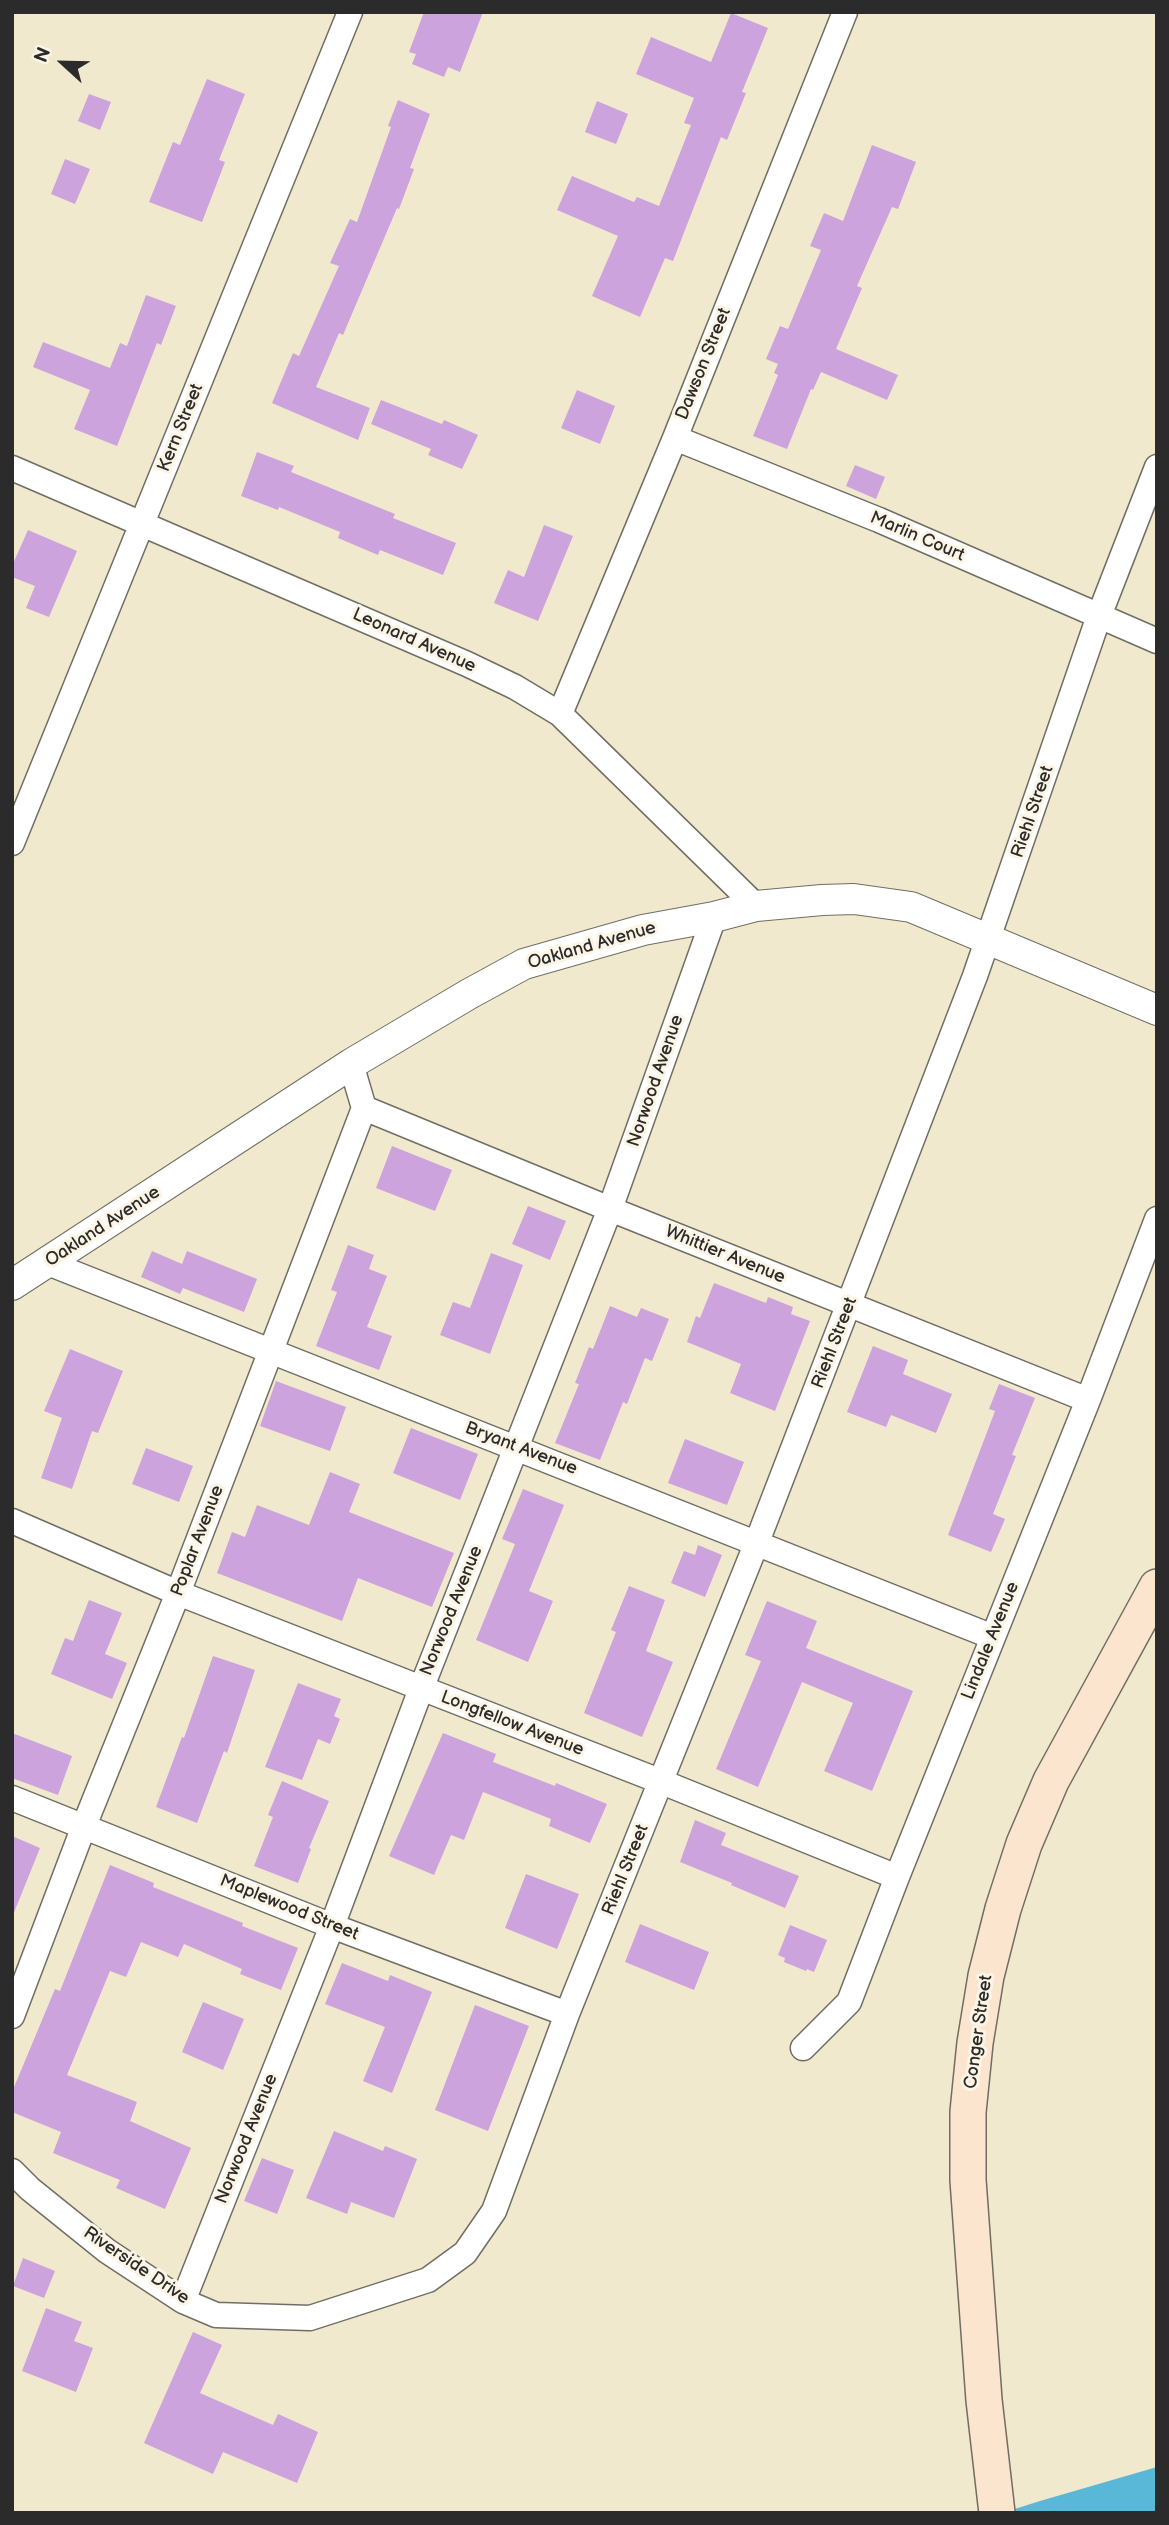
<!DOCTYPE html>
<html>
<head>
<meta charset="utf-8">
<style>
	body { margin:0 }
	#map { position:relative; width:1169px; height:2525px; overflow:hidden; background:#f0e9cd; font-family:"Balsamiq Sans",sans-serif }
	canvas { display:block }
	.frame { position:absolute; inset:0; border:14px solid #2b2b2b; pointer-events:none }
	.north { position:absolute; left:28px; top:28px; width:70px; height:70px; -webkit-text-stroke:5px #fcf5e5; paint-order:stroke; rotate:292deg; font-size:19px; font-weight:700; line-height:28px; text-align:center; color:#2b2b2b }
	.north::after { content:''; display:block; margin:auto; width:24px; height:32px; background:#2b2b2b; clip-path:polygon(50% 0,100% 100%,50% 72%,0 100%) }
</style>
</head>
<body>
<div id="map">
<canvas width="1169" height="2525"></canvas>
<div class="frame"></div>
<div class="north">N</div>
</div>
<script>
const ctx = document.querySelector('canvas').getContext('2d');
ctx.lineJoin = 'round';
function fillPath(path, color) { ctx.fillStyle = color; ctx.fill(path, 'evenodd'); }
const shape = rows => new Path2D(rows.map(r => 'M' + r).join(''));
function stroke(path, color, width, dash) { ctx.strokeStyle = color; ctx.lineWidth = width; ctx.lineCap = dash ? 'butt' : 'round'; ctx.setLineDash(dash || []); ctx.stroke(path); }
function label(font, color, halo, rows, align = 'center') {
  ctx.font = font + ' "Balsamiq Sans",sans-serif'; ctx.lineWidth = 6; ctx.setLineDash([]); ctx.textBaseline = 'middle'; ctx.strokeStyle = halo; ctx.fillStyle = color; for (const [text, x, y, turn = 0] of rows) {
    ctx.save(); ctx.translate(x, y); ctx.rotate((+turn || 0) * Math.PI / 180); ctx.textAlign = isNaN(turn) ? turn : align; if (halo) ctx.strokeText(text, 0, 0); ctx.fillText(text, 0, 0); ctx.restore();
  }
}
fillPath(shape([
	[1157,2467,1157,2513,1002,2513,1040,2501]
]), '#59b8d8');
fillPath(shape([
	[424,12,483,12,460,72,448,67,444,77,412,64,416,54,409,52],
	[731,13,768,28,742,92,746,93,727,140,721,137,673,261,665,258,640,317,592,296,618,236,557,210,572,176,634,202,637,197,659,206,691,125,684,123,694,98,636,74,651,37,711,62],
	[207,79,245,94,219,160,225,162,202,222,149,202,173,142,180,145],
	[89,94,111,102,100,130,78,121],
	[398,100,430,114,410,168,414,169,399,209,397,208,343,335,339,333,316,387,370,408,358,440,272,403,293,353,299,356,339,266,330,263,350,219,357,222,391,127,388,126],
	[597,101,628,114,616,144,585,132],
	[872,145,916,162,898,209,892,207,857,286,862,288,836,349,898,375,887,400,821,372,813,390,811,389,787,449,753,436,778,375,774,373,778,364,766,359,780,326,788,329,821,250,810,246,824,213,843,221],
	[65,159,90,169,75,204,51,194],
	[146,295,176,306,161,345,157,343,117,446,74,429,90,390,33,367,43,342,110,368,120,343,127,346],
	[577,390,615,406,600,444,561,428],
	[381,400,442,424,444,420,478,435,462,469,428,455,431,449,371,424],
	[257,452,294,466,291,472,395,514,393,518,456,543,443,575,380,550,378,555,338,538,340,532,279,507,278,510,241,496],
	[855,465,885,477,876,499,846,486],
	[544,525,573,536,538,621,494,603,508,570,524,577],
	[28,530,77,551,49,617,26,608,35,586,12,577,12,566],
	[392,1146,452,1170,435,1211,376,1188],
	[528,1206,566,1221,550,1260,512,1244],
	[348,1245,374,1255,369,1269,387,1276,367,1327,392,1336,379,1370,316,1346,337,1292,331,1290],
	[152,1251,182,1264,187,1251,257,1279,244,1312,183,1288,180,1294,141,1277],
	[491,1253,523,1265,490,1354,440,1335,453,1302,470,1308],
	[714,1283,766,1303,768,1297,793,1307,791,1314,810,1321,775,1411,730,1393,741,1364,687,1342,696,1316,700,1318],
	[610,1306,637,1317,641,1308,669,1319,652,1361,645,1358,627,1404,623,1402,600,1460,555,1443,579,1384,575,1383,589,1347,593,1349],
	[873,1346,908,1360,903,1374,952,1394,936,1433,891,1415,886,1427,847,1412],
	[70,1349,123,1371,98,1433,92,1431,72,1489,41,1478,62,1418,44,1411],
	[276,1381,346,1407,330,1451,260,1426],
	[999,1384,1035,1398,1012,1455,1016,1456,993,1514,1005,1519,991,1552,948,1535,995,1411,989,1409],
	[411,1428,478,1454,460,1500,393,1473],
	[685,1439,744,1462,727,1505,668,1483],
	[146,1448,193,1466,179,1502,132,1484],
	[330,1472,360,1484,349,1512,454,1553,432,1607,358,1578,342,1621,217,1573,232,1532,245,1537,257,1505,309,1525],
	[523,1489,564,1505,529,1591,553,1601,528,1662,476,1640,515,1544,502,1539],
	[698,1545,722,1555,705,1597,671,1583,684,1551,695,1555],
	[629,1586,665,1600,646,1651,673,1662,642,1737,584,1713,616,1632,611,1630],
	[89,1600,122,1613,105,1654,127,1663,112,1699,51,1674,65,1638,73,1641],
	[767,1601,817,1621,806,1648,913,1691,872,1791,824,1771,853,1703,802,1682,758,1787,716,1769,761,1661,745,1655],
	[213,1656,255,1670,227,1753,224,1751,197,1823,156,1807,182,1737,184,1738],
	[298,1683,341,1699,334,1716,340,1719,330,1744,318,1739,302,1780,265,1767],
	[12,1733,72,1756,58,1795,12,1778],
	[443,1733,496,1754,493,1762,555,1786,556,1783,607,1804,590,1843,549,1826,551,1819,483,1792,464,1840,451,1835,434,1875,389,1856],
	[282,1781,329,1801,309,1848,311,1849,298,1883,254,1866,273,1817,268,1815],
	[695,1820,726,1833,721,1845,799,1876,785,1908,731,1885,732,1883,680,1862],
	[12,1836,40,1848,13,1915,12,1915],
	[110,1865,154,1883,153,1887,243,1923,242,1926,298,1948,281,1990,240,1974,242,1969,184,1944,178,1957,141,1942,126,1977,110,1971,67,2075,137,2102,130,2121,191,2148,165,2209,116,2188,120,2180,53,2153,61,2132,12,2112,12,2092,55,1989,60,1991],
	[526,1874,579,1894,557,1949,505,1928],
	[640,1924,709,1952,694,1990,625,1962],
	[790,1925,827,1940,814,1972,807,1969,806,1971,784,1962,785,1958,778,1955],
	[342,1963,388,1981,390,1975,432,1992,392,2093,363,2081,385,2027,325,2004],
	[203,2002,244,2019,223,2070,182,2052],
	[475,2005,529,2026,488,2131,435,2110],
	[334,2131,383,2151,385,2146,417,2159,394,2218,351,2202,347,2214,306,2198],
	[262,2158,294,2170,277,2214,244,2201],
	[23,2258,55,2271,44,2298,13,2286],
	[46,2308,82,2322,74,2341,93,2348,76,2392,22,2371],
	[193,2332,222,2345,200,2393,273,2425,278,2414,318,2432,297,2483,223,2452,213,2474,144,2443]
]), '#cda3dd');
const minor = shape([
	[675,438,879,520,1157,641],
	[12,468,467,664,515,687,560,714,756,906],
	[560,714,675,438,845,12],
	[12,843,350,12],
	[364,1108,610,1209,1088,1400],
	[48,1263,993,1637],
	[12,1521,178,1593,662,1782,897,1877],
	[12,1798,332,1926,567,2014],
	[12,2016,84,1826,178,1593,364,1108,351,1064],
	[803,2048,849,2002,897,1877,1088,1400,1157,1219],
	[12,2171,30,2189,107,2251,183,2301,216,2315,310,2318,428,2280,465,2253,494,2211,567,2014,757,1542,975,976,1099,616,1157,467],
	[183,2301,332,1926,421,1689,610,1209,714,917]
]);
const tertiary = shape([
	[12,1285,351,1064,469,994,524,964,643,930,714,917,756,906,822,900,854,899,911,907,1157,1010]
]);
const secondary = shape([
	[997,2513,984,2400,968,2180,968,2112,975,2043,986,1976,1003,1909,1024,1844,1051,1781,1157,1587]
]);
stroke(minor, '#706e64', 27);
stroke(tertiary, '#706e64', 32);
stroke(secondary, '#706e64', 38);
stroke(minor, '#fff', 24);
stroke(tertiary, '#fff', 30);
stroke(secondary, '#fce5cf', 35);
label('18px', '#2b2b2b', '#fcf5e5', [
	["Dawson Street",704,364,-68],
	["Kern Street",181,428,-68],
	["Marlin Court",917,537,23],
	["Leonard Avenue",414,641,24],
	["Riehl Street",1033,812,-71],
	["Oakland Avenue",592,946,-16],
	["Norwood Avenue",656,1081,-71],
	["Oakland Avenue",103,1227,-33],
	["Whittier Avenue",725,1255,22],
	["Riehl Street",835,1343,-69],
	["Bryant Avenue",521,1449,21],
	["Poplar Avenue",198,1541,-69],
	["Norwood Avenue",452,1611,-68],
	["Lindale Avenue",991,1641,-68],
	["Longfellow Avenue",512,1724,21],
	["Riehl Street",626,1870,-68],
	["Maplewood Street",289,1908,22],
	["Conger Street",979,2032,-82],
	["Norwood Avenue",247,2139,-68],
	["Riverside Drive",136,2266,34]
]);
</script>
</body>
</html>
